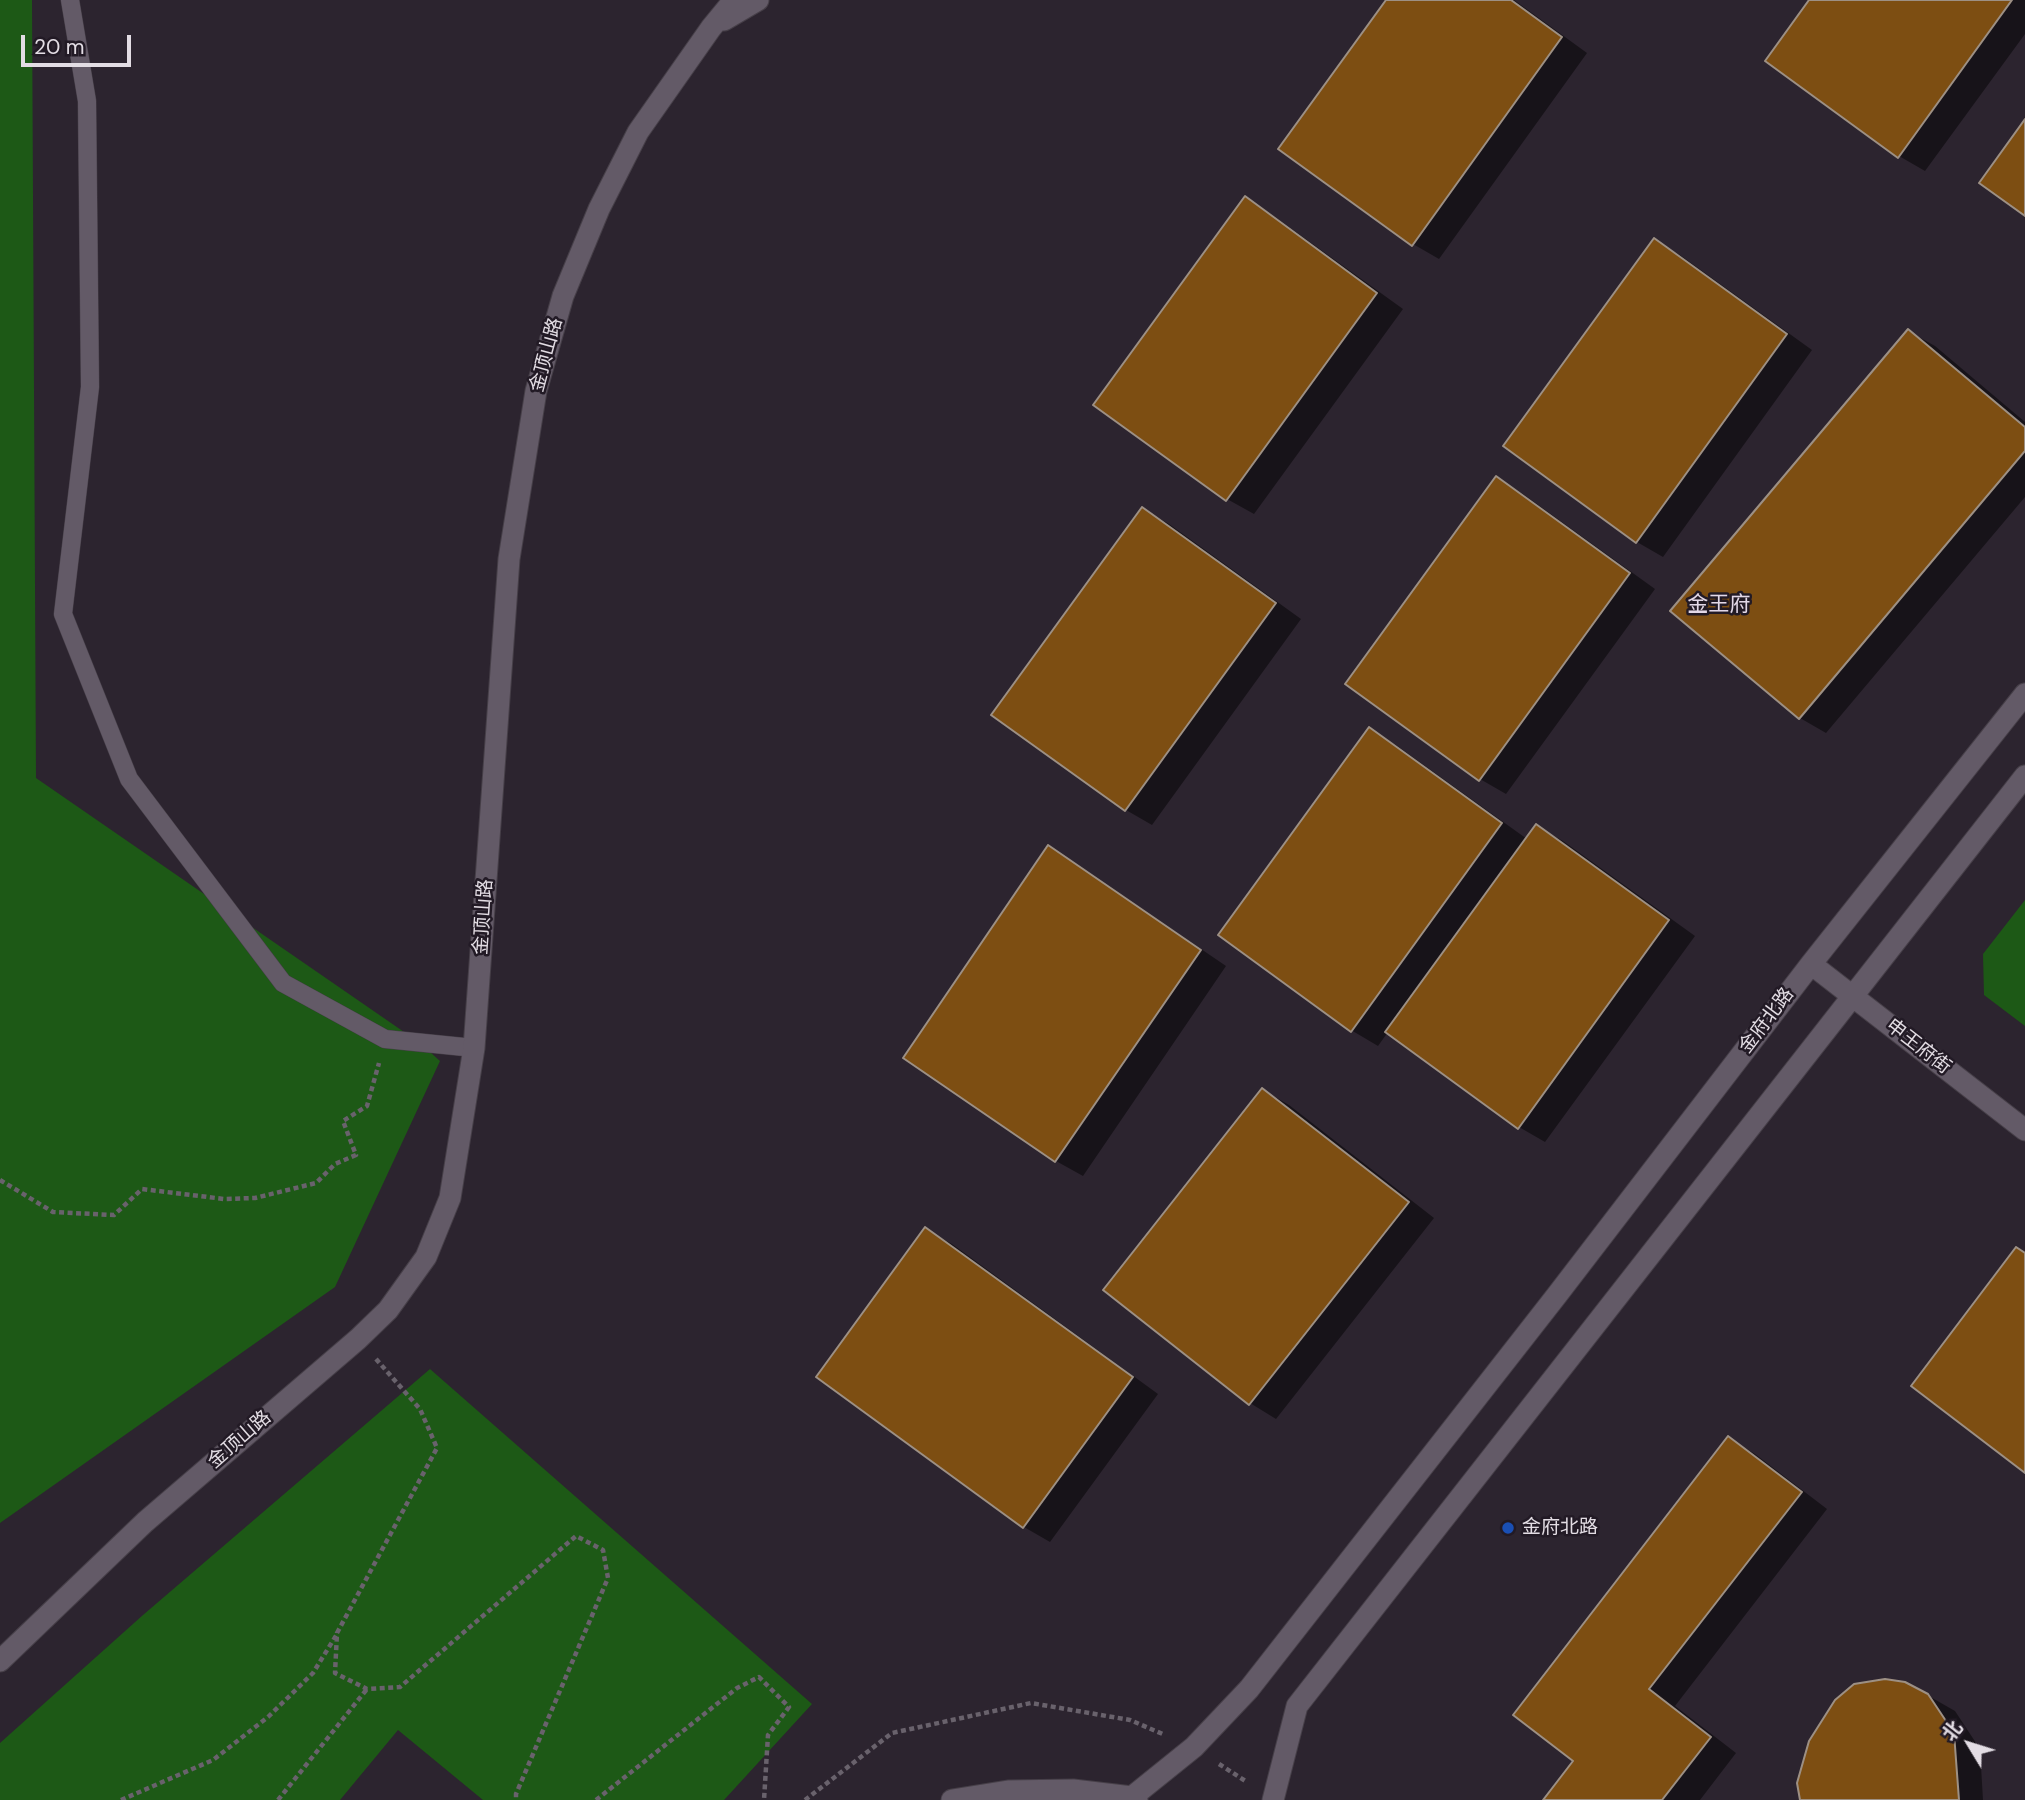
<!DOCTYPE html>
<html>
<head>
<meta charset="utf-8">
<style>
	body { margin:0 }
	#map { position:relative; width:2025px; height:1800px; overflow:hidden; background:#2c242f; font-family:"DM Sans","Noto Sans SC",sans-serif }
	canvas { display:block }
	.north { position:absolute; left:1934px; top:1709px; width:70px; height:70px; -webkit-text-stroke:5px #221a25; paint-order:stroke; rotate:308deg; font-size:19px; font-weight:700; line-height:28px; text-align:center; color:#e3dde4 }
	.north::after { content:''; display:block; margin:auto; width:24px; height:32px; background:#e3dde4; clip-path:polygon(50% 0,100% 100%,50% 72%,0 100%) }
	.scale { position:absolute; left:21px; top:35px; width:110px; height:32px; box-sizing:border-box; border:4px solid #e3dde4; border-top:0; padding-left:9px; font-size:21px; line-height:24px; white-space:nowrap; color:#e3dde4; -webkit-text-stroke:5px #221a25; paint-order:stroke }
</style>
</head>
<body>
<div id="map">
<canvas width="2025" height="1800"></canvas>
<div class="north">北</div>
<div class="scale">20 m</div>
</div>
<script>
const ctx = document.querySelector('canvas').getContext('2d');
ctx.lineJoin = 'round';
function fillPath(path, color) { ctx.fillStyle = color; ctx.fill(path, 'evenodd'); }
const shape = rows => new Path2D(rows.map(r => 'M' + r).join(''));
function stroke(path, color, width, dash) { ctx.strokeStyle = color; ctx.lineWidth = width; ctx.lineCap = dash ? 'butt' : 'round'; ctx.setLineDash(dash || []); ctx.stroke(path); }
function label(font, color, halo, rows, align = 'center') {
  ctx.font = font + ' "DM Sans","Noto Sans SC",sans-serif'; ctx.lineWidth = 5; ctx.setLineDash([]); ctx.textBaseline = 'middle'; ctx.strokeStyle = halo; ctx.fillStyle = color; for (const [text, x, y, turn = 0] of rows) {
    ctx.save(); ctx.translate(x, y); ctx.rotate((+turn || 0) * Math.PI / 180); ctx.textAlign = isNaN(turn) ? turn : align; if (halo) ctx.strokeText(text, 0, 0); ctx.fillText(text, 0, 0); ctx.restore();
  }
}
fillPath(shape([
	[0,0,32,0,36,778,420,1043,440,1061,335,1287,0,1523],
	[2025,900,2025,1026,1984,995,1983,954],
	[430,1369,812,1704,724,1800,483,1800,398,1730,340,1800,0,1800,0,1743,143,1615]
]), '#1d5916');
fillPath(shape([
	[1389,0,1514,0,1587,53,1439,259,1413,244],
	[1811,0,2025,0,2025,34,1925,171,1899,156],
	[1245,198,1271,214,1403,309,1254,514,1227,499,1096,404],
	[1654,240,1680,255,1812,350,1663,557,1637,542],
	[1908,331,1935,346,2025,422,2025,497,1826,733,1800,718],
	[1497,478,1523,494,1655,589,1506,794,1480,779],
	[1143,509,1169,524,1301,619,1152,825,1126,810],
	[1369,730,1396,745,1527,839,1536,826,1563,841,1695,936,1545,1142,1519,1127,1388,1032,1378,1046,1351,1030],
	[1049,848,1075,863,1226,966,1083,1176,1056,1161,905,1057],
	[1263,1090,1289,1105,1434,1218,1276,1419,1250,1403],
	[925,1229,952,1244,1158,1394,1050,1542,1024,1527],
	[1729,1438,1755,1454,1827,1509,1675,1706,1736,1753,1700,1800,1545,1800,1575,1760],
	[1927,1695,1955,1711,1980,1749,1983,1800,1802,1800]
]), '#0007');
const building = shape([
	[1386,0,1511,0,1562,37,1412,246,1278,149,1386,0],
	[1809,0,2012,0,1898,158,1765,61,1809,0],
	[2025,119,2025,216,1979,183,2025,119],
	[1245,196,1377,293,1226,501,1093,405,1245,196],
	[1654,238,1787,334,1636,543,1503,446,1654,238],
	[1908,329,2025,427,2025,451,1799,719,1670,611,1908,329],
	[1496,476,1630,573,1479,781,1345,684,1496,476],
	[1142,507,1276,603,1125,811,991,715,1142,507],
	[1369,727,1502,823,1351,1032,1218,935,1369,727],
	[1536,824,1669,920,1518,1129,1385,1032,1536,824],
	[1048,845,1201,950,1055,1162,903,1058,1048,845],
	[1262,1088,1409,1202,1249,1405,1103,1290,1262,1088],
	[925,1227,1133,1377,1023,1528,816,1377,925,1227],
	[2016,1247,2025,1253,2025,1473,1911,1386,2016,1247],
	[1728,1436,1802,1492,1649,1689,1711,1737,1662,1800,1543,1800,1573,1761,1513,1715,1728,1436],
	[1885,1679,1905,1682,1928,1694,1954,1733,1959,1800,1800,1800,1797,1783,1809,1741,1835,1700,1854,1684,1885,1679]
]);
fillPath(building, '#7d4e12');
stroke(building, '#9d9084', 2);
const lane = shape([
	[70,0,87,101,90,387,63,614,129,779,283,983,385,1039,474,1048]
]);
const secondary = shape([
	[724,20,758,0],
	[1811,964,2025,1130],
	[0,1661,145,1522,358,1339,388,1310,426,1257,450,1198,474,1048,509,559,536,391,563,296,599,209,638,132,711,28,734,0],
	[1132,1797,1194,1747,1249,1689,1557,1295,1811,964,2025,694],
	[952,1800,1008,1791,1073,1790,1132,1797,1137,1800],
	[1273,1800,1297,1706,2025,776]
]);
stroke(lane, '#463f48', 19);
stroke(secondary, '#463f48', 23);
stroke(shape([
	[0,1180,53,1212,114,1215,142,1189,224,1199,255,1198,316,1183,335,1164,356,1155,343,1121,367,1106,379,1063],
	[376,1359,420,1409,437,1448,337,1633,335,1673,367,1689,400,1687,576,1536,603,1550,608,1578,516,1794,516,1800],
	[1219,1764,1247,1782],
	[121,1800,213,1760,268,1717,313,1673,337,1634],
	[278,1800,367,1689],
	[596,1800,737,1688,759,1677,789,1707,768,1735,764,1800],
	[805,1800,892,1733,1031,1703,1130,1720,1165,1735]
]), '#69626c', 4.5, [5, 3.5]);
stroke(lane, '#635a67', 18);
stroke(secondary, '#635a67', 21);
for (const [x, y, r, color] of [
	[1508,1528,7,"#1a4fb4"]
]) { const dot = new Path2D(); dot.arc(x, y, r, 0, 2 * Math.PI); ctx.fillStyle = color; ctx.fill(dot); stroke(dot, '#221a25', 2.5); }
label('19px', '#e3dde4', '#221a25', [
	["金顶山路",547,355,-75],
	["金顶山路",484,917,-86],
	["金府北路",1767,1021,-53],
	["申王府街",1918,1047,38],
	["金顶山路",240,1440,-41]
]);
label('19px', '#e3dde4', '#221a25', [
	["金府北路",1522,1528]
], 'left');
label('21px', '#e3d8e7', '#221a25', [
	["金王府",1719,605]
]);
</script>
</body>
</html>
